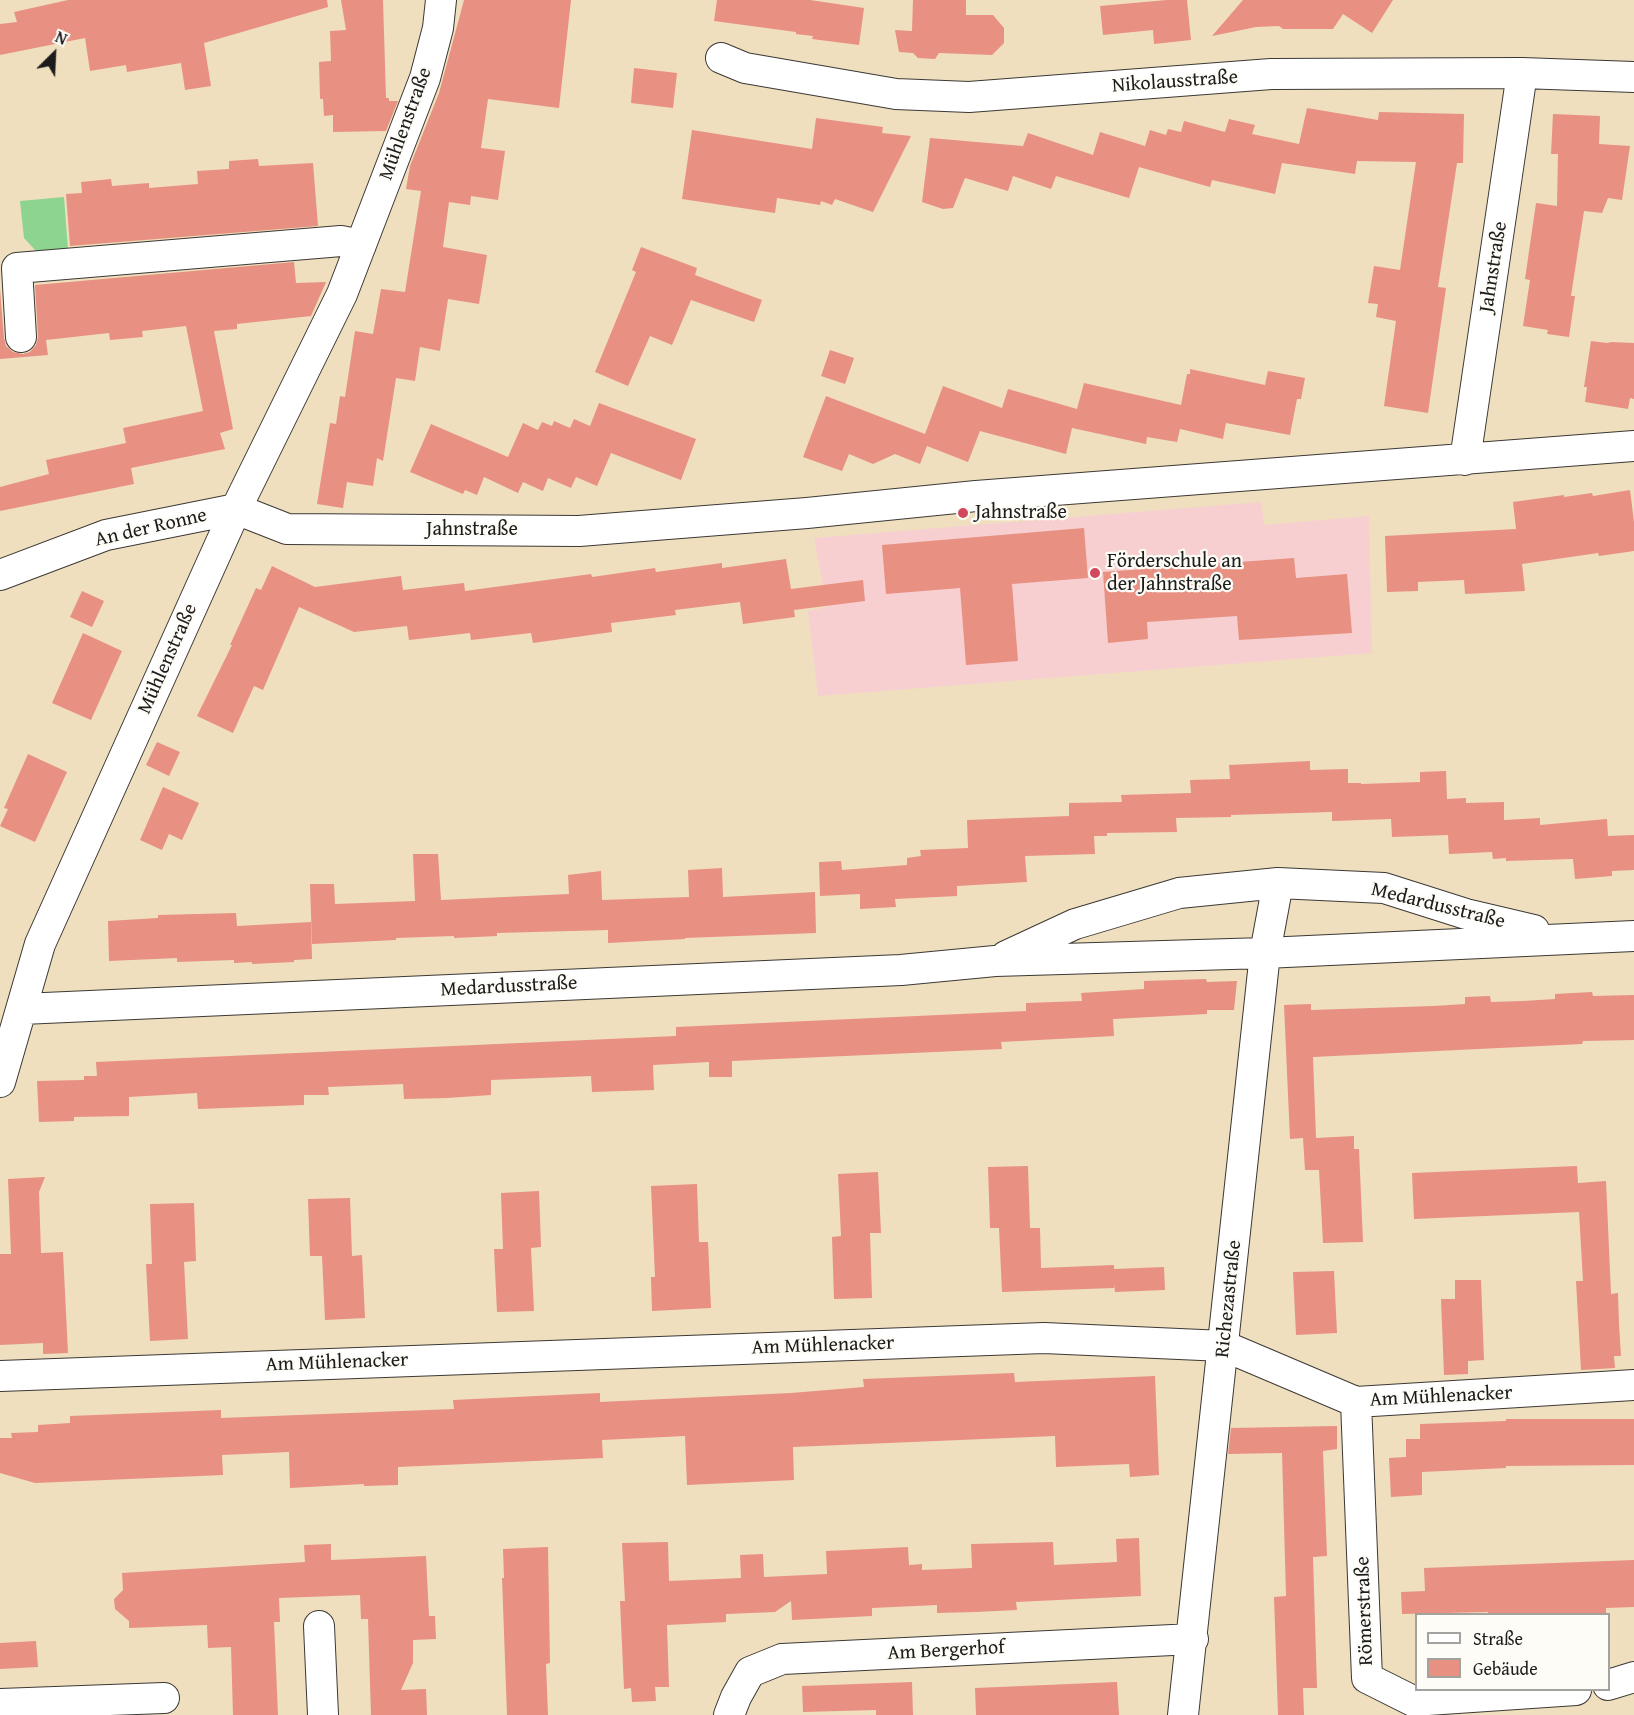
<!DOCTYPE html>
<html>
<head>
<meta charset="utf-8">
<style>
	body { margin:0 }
	#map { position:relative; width:1634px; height:1715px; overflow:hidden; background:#efdfbf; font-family:"Gentium Book Plus",serif }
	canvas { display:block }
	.legend { position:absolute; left:1415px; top:1613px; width:195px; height:78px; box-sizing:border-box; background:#fdfcf7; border:2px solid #a3a29f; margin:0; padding:8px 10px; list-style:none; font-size:18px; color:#1c1c1c }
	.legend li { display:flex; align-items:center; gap:12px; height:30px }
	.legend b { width:30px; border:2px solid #a3a29f }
	.north { position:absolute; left:24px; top:24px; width:60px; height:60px; -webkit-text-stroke:4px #fdfcf7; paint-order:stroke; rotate:24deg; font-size:16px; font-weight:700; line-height:24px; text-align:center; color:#1c1c1c }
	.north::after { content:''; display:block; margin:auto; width:21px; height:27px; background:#1c1c1c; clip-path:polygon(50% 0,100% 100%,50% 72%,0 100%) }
</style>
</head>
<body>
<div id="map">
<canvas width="1634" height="1715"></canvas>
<ul class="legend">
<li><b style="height:8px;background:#fff"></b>Straße</li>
<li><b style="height:16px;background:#e89082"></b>Gebäude</li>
</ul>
<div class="north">N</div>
</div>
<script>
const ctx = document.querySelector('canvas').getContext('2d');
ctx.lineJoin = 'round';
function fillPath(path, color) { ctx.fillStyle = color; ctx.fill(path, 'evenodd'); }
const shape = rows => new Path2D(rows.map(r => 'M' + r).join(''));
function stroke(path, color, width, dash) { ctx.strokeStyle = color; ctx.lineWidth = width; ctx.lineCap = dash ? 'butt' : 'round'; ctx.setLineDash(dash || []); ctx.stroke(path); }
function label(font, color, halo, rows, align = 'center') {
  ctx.font = font + ' "Gentium Book Plus",serif'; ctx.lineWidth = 4.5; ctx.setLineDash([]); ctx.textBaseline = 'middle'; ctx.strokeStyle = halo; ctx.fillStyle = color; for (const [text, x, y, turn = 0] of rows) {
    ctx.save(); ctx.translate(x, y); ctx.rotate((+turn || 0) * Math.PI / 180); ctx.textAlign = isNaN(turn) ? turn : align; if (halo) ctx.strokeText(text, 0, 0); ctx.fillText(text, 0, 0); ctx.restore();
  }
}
fillPath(shape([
	[1261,502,1264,525,1369,516,1372,653,818,696,808,611,827,607,814,538]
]), '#f7cfd0');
fillPath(shape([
	[64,197,68,250,36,251,24,238,20,201]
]), '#8cd48f');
fillPath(shape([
	[68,0,327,0,328,7,204,43,211,86,185,90,181,63,127,72,126,65,90,71,85,38,0,55,0,24,17,22,14,12],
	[341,0,383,0,386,98,389,98,389,101,398,101,386,131,333,132,333,115,324,116,323,99,320,99,319,62,331,61,330,31,346,30],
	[464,0,571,0,559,108,488,99,481,148,505,151,498,200,471,196,470,205,449,202,443,247,487,255,479,304,448,299,440,351,420,347,415,381,396,378,383,461,377,458,373,486,347,482,343,508,317,504,330,423,336,424,340,396,345,397,355,331,373,334,381,289,405,292,421,191,406,189,410,166,439,93],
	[717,0,810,0,864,8,859,45,812,39,813,36,796,34,796,32,714,21],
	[913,0,966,0,966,15,993,15,1004,28,1004,43,992,55,939,53,935,59,918,58,913,53,899,52,895,30,912,31],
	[1167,0,1187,0,1191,40,1154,44,1153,30,1103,35,1100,6],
	[1243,0,1393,0,1372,33,1343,14,1333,29,1283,29,1279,26,1256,27,1212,36],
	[634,68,677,73,673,108,631,103],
	[1307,108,1378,120,1379,112,1464,114,1463,163,1457,163,1438,287,1446,288,1428,413,1384,406,1396,321,1376,317,1378,304,1368,303,1374,266,1400,270,1416,162,1357,161,1355,174,1282,163,1275,194,1212,180,1210,187,1139,167,1129,198,1056,176,1051,189,1013,176,1008,191,965,178,953,208,943,209,922,202,930,138,1023,146,1028,133,1093,155,1100,132,1145,146,1150,130,1166,135,1168,129,1181,132,1184,121,1225,132,1229,119,1255,125,1252,134,1299,144],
	[1553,114,1600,116,1599,144,1630,146,1622,200,1608,198,1602,213,1584,211,1571,296,1575,296,1569,337,1547,334,1548,330,1523,326,1530,280,1525,279,1536,203,1557,206,1558,154,1551,154],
	[816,118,883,127,882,133,911,136,873,212,835,199,832,205,821,201,820,205,777,198,775,213,682,199,692,130,812,149],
	[258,159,259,166,313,163,318,226,70,246,66,194,82,193,81,182,111,179,112,186,149,183,149,188,198,184,197,171,229,169,229,161],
	[641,247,697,268,695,275,762,300,754,322,691,300,672,345,650,336,628,386,595,372,636,272,632,270],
	[294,262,296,283,326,282,311,316,237,324,237,329,214,331,233,429,220,433,225,449,131,468,134,484,0,511,0,487,49,474,46,460,126,443,123,428,203,411,186,326,142,331,143,337,110,340,109,333,46,340,48,355,0,359,0,289,4,338,6,346,13,352,23,354,30,352,36,345,38,337,35,285],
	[1591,341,1607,343,1611,342,1634,343,1634,399,1630,398,1628,409,1585,402,1587,387,1584,387],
	[830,350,854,358,845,384,821,376],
	[1190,369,1265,385,1268,371,1305,378,1301,399,1297,399,1290,435,1226,423,1223,439,1180,429,1177,442,1147,437,1146,444,1072,428,1066,454,980,431,968,462,927,446,920,464,895,454,873,464,849,454,842,471,803,457,826,396,925,434,943,386,1002,408,1008,389,1077,409,1084,383,1181,405,1187,374,1190,374],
	[599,403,696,439,681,480,611,453,597,486,576,477,571,488,548,478,543,491,523,482,518,493,484,477,477,495,465,490,463,494,410,472,431,424,508,457,523,423,538,430,542,422,552,426,554,421,570,428,574,419,590,426],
	[1630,490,1634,522,1634,551,1599,556,1598,553,1522,564,1525,591,1465,594,1464,580,1418,582,1418,591,1387,592,1385,536,1516,529,1513,502,1564,495,1564,497,1592,493,1593,496],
	[1084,528,1088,578,1012,584,1018,661,966,665,960,588,886,594,882,545],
	[1294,558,1296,578,1347,574,1352,633,1239,640,1237,616,1147,622,1148,639,1108,643,1103,572],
	[786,559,791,589,863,580,865,601,794,610,795,617,743,624,740,602,675,610,676,615,611,623,612,632,533,643,531,633,471,640,470,633,409,640,407,626,354,632,299,607,263,690,254,686,233,733,197,716,232,645,230,645,256,588,261,590,272,566,315,587,401,576,403,590,464,583,465,591,591,574,592,577,655,568,656,572,722,563,722,568],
	[82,591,104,601,92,627,70,617],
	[83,633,122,651,91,720,52,703],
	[157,742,180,752,169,776,146,765],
	[28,754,67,772,35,842,0,826,8,809,4,808],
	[1310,761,1310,770,1348,769,1348,783,1361,783,1361,784,1420,782,1420,772,1446,771,1447,799,1466,798,1466,803,1504,802,1504,820,1540,818,1540,825,1607,819,1608,836,1634,835,1634,870,1612,871,1612,876,1575,879,1573,859,1506,861,1506,858,1493,859,1492,852,1449,854,1448,835,1392,837,1391,819,1332,821,1332,812,1231,815,1231,817,1176,818,1177,832,1107,833,1107,836,1094,836,1095,854,1025,856,1027,882,957,886,957,896,895,899,896,907,860,909,860,894,820,896,819,862,841,861,842,870,907,865,907,858,921,856,920,850,968,848,967,820,1069,816,1069,803,1122,802,1121,795,1191,793,1190,780,1230,779,1229,765],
	[163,787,199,803,182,840,169,834,162,850,140,840],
	[413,854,438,854,441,900,569,894,568,875,601,871,602,900,689,897,688,870,722,868,723,897,815,892,816,933,685,938,685,939,608,943,608,930,497,933,497,936,477,937,454,938,454,936,396,938,396,940,312,944,310,884,334,884,335,904,415,901],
	[236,913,237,926,311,922,312,959,294,960,294,962,252,964,252,962,234,963,234,960,177,962,177,958,109,961,108,921,158,918,158,915],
	[1206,979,1207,982,1237,981,1234,1010,1207,1010,1207,1014,1113,1019,1114,1036,1001,1042,1002,1049,732,1061,732,1077,709,1077,709,1062,653,1065,654,1090,592,1092,591,1076,491,1080,491,1095,447,1098,404,1099,403,1084,328,1087,329,1095,304,1095,304,1105,198,1109,197,1093,129,1097,129,1116,74,1117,74,1121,39,1122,37,1081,84,1080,84,1076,97,1076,96,1062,676,1036,676,1027,1026,1011,1026,1003,1082,1001,1081,993,1144,989,1144,981],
	[1592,992,1593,996,1634,995,1634,1040,1583,1041,1582,1044,1313,1057,1316,1138,1354,1136,1354,1149,1359,1149,1363,1242,1323,1243,1319,1170,1305,1170,1303,1138,1290,1139,1284,1005,1311,1004,1311,1010,1433,1006,1465,1004,1465,997,1490,996,1491,1002,1523,1001,1555,999,1555,994],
	[1028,1166,1030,1228,1040,1228,1041,1268,1114,1265,1114,1269,1164,1267,1165,1290,1115,1292,1114,1284,1114,1288,1002,1292,999,1228,990,1228,988,1167],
	[1577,1166,1578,1183,1606,1181,1611,1294,1618,1293,1619,1324,1621,1356,1614,1356,1615,1368,1581,1370,1576,1281,1583,1281,1579,1212,1414,1219,1412,1173],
	[878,1172,881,1233,870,1233,872,1298,834,1299,832,1237,841,1236,838,1174],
	[45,1177,39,1192,41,1253,63,1252,68,1353,43,1354,43,1343,0,1345,0,1254,11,1254,8,1179],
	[697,1184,699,1242,708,1242,711,1308,652,1311,651,1277,655,1277,651,1186],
	[539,1191,541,1247,531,1248,534,1311,497,1312,494,1249,503,1249,501,1193],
	[350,1198,352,1256,362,1255,365,1318,325,1320,322,1256,310,1256,308,1199],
	[194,1203,196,1261,184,1262,188,1339,150,1341,146,1264,152,1264,150,1204],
	[1334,1271,1337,1333,1296,1335,1293,1272],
	[1455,1280,1481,1280,1484,1360,1468,1361,1468,1374,1444,1375,1441,1299,1455,1299],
	[1014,1373,1015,1382,1155,1376,1159,1475,1130,1477,1129,1464,1056,1467,1055,1436,793,1447,794,1480,687,1485,685,1436,602,1440,603,1458,398,1467,398,1485,364,1486,364,1484,290,1488,289,1452,222,1455,223,1475,35,1483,0,1473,0,1438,12,1438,11,1433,38,1432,38,1425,70,1423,70,1416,221,1410,221,1418,454,1409,453,1400,600,1393,600,1402,791,1393,864,1387,863,1379],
	[1506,1419,1634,1419,1634,1465,1506,1466,1506,1468,1422,1472,1422,1495,1391,1497,1389,1458,1406,1457,1406,1439,1420,1439,1420,1424,1506,1421],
	[1337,1426,1337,1449,1323,1451,1327,1556,1313,1557,1317,1688,1303,1688,1304,1715,1278,1715,1274,1597,1286,1596,1282,1453,1228,1454,1231,1428],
	[1139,1538,1141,1596,1016,1602,1017,1610,975,1612,937,1613,937,1605,872,1608,872,1616,792,1620,791,1601,775,1612,726,1614,726,1622,667,1625,669,1687,655,1687,656,1701,632,1702,631,1688,624,1689,620,1601,625,1601,622,1543,668,1542,669,1581,741,1578,740,1555,763,1554,764,1577,827,1574,826,1551,849,1550,908,1547,909,1565,922,1564,922,1570,972,1568,971,1544,1053,1542,1054,1565,1117,1562,1116,1539],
	[331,1544,331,1560,426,1556,429,1616,435,1616,436,1639,413,1640,413,1663,401,1690,426,1689,427,1715,371,1715,368,1619,361,1619,360,1595,279,1598,280,1622,274,1622,278,1715,233,1715,231,1647,208,1648,207,1625,129,1628,129,1621,115,1609,114,1599,123,1590,122,1573,305,1562,304,1545],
	[548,1547,550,1663,546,1664,548,1715,507,1715,502,1578,504,1578,503,1549],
	[1634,1560,1634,1607,1606,1608,1606,1614,1488,1614,1488,1612,1402,1614,1401,1592,1425,1591,1424,1568],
	[36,1641,38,1667,0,1669,0,1643],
	[912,1682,913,1715,876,1715,876,1710,803,1712,802,1686],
	[1117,1682,1119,1715,976,1715,975,1688]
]), '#e89082');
const minor = shape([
	[721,58,745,68,896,94,969,97,1271,74,1522,73,1634,77],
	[21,337,17,268,341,241,361,245],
	[1465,460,1522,73],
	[236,509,287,529,579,531,807,513,976,496,1634,446],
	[0,575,106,535,236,509],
	[1006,956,1075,924,1179,893,1278,883,1384,888,1466,914,1534,930],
	[22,1009,901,970,995,961,1265,953,1634,936],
	[0,1082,40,944,236,509,342,294,425,78,438,28,441,0],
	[0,1376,1044,1338,1224,1346,1356,1402,1634,1385],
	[1356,1402,1367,1678,1413,1701,1576,1690],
	[319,1626,323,1715],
	[1608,1685,1634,1677],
	[0,1704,164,1698],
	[729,1715,736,1697,750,1672,782,1659,1193,1639],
	[1183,1715,1265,953,1278,883]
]);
stroke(minor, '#3c3934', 32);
stroke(minor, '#fff', 30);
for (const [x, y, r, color] of [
	[963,513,6,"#d1495b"],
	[1095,573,6,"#d1495b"]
]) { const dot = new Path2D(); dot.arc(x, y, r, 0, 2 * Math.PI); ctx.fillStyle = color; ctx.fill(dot); stroke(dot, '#fdfcf7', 2); }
label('20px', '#1c1c1c', '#fdfcf7', [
	["Nikolausstraße",1175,82,-4],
	["Mühlenstraße",406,124,-70],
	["Jahnstraße",1494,267,-81],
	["An der Ronne",151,528,-13],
	["Jahnstraße",472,530],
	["Mühlenstraße",168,659,-66],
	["Medardusstraße",1438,906,14],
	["Medardusstraße",509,987,-3],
	["Richezastraße",1229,1299,-84],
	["Am Mühlenacker",823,1346,-2],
	["Am Mühlenacker",337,1363,-2],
	["Am Mühlenacker",1441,1397,-3],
	["Römerstraße",1365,1611,-92],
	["Am Bergerhof",946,1651,-3]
]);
label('20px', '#1c1c1c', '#fdfcf7', [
	["Jahnstraße",975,513],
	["Förderschule an",1107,562],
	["der Jahnstraße",1107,585]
], 'left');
</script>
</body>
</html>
